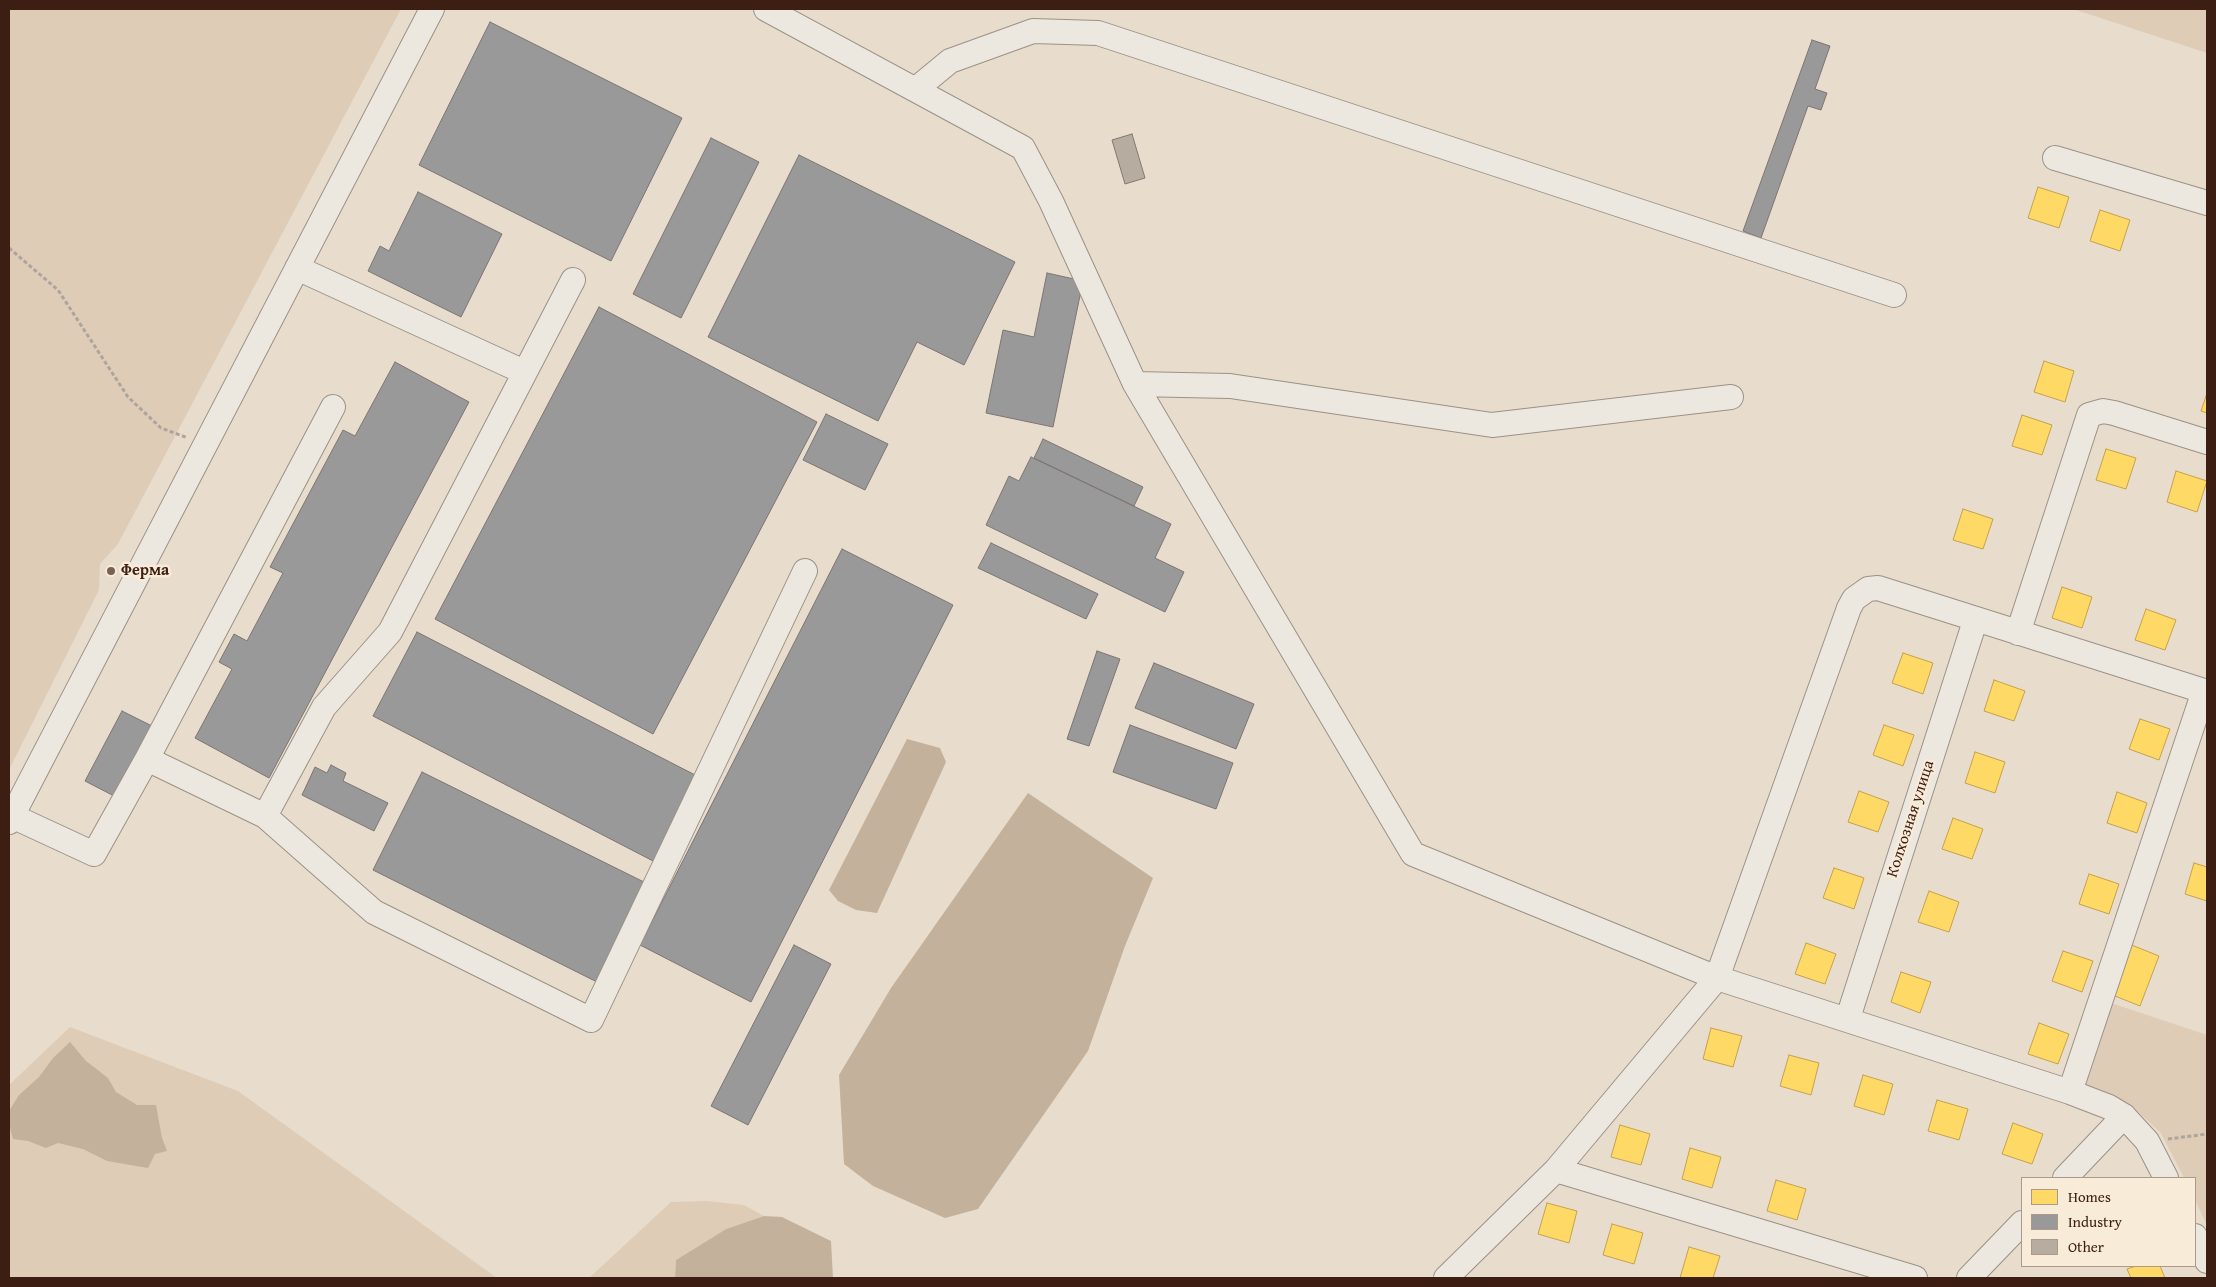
<!DOCTYPE html>
<html>
<head>
<meta charset="utf-8">
<style>
	body { margin:0 }
	#map { position:relative; width:2216px; height:1287px; overflow:hidden; background:#e8ddcd; font-family:"Gentium Book Plus",serif }
	canvas { display:block }
	.frame { position:absolute; inset:0; border:10px solid #3c1e13; pointer-events:none }
	.legend { position:absolute; left:2021px; top:1177px; width:175px; height:90px; box-sizing:border-box; background:#f8ebd7; border:1px solid #ad9989; margin:0; padding:6px 9px; list-style:none; font-size:15px; color:#3c1e13 }
	.legend li { display:flex; align-items:center; gap:10px; height:25px }
	.legend b { width:25px; border:1px solid #ad9989 }
</style>
</head>
<body>
<div id="map">
<canvas width="2216" height="1287"></canvas>
<div class="frame"></div>
<ul class="legend">
<li><b style="height:14px;background:#ffd966"></b>Homes</li>
<li><b style="height:14px;background:#999"></b>Industry</li>
<li><b style="height:14px;background:#b6aca0"></b>Other</li>
</ul>
</div>
<script>
const ctx = document.querySelector('canvas').getContext('2d');
ctx.lineJoin = 'round';
function fillPath(path, color) { ctx.fillStyle = color; ctx.fill(path, 'evenodd'); }
const shape = rows => new Path2D(rows.map(r => 'M' + r).join(''));
function stroke(path, color, width, dash) { ctx.strokeStyle = color; ctx.lineWidth = width; ctx.lineCap = dash ? 'butt' : 'round'; ctx.setLineDash(dash || []); ctx.stroke(path); }
function label(font, color, halo, rows, align = 'center') {
  ctx.font = font + ' "Gentium Book Plus",serif'; ctx.lineWidth = 5; ctx.setLineDash([]); ctx.textBaseline = 'middle'; ctx.strokeStyle = halo; ctx.fillStyle = color; for (const [text, x, y, turn = 0] of rows) {
    ctx.save(); ctx.translate(x, y); ctx.rotate((+turn || 0) * Math.PI / 180); ctx.textAlign = isNaN(turn) ? turn : align; if (halo) ctx.strokeText(text, 0, 0); ctx.fillText(text, 0, 0); ctx.restore();
  }
}
fillPath(shape([
	[9,9,401,9,118,544,100,564,99,590,9,770],
	[2073,9,2207,9,2207,53],
	[2105,1001,2207,1035,2207,1225,2195,1200,2195,1178,2184,1178,2161,1133,2132,1106,2076,1087],
	[70,1027,238,1091,497,1278,9,1278,9,1085],
	[707,1201,744,1205,764,1216,726,1229,676,1260,675,1278,589,1278,671,1202]
]), '#deccb6');
fillPath(shape([
	[907,739,940,748,946,762,877,913,856,910,838,901,829,890],
	[1028,793,1153,878,1125,946,1088,1051,978,1209,945,1218,873,1186,844,1164,839,1075,891,988],
	[70,1042,86,1061,108,1078,116,1092,137,1105,156,1105,162,1138,167,1151,155,1154,148,1168,107,1161,83,1149,58,1143,46,1148,28,1141,13,1139,9,1124,9,1111,19,1095,39,1077,53,1058],
	[764,1216,782,1217,831,1241,833,1278,675,1278,676,1260,726,1229]
]), '#c4b19b');
const homes = shape([
	[2038,187,2069,197,2059,228,2028,218,2038,187],
	[2100,210,2130,220,2120,251,2090,241,2100,210],
	[2044,361,2074,371,2065,402,2034,392,2044,361],
	[2207,393,2207,413,2201,411,2207,393],
	[2022,415,2052,425,2042,455,2012,446,2022,415],
	[2106,449,2136,458,2126,489,2096,480,2106,449],
	[2176,471,2207,481,2197,512,2167,502,2176,471],
	[1963,509,1993,519,1983,549,1953,540,1963,509],
	[2062,587,2092,597,2082,628,2052,618,2062,587],
	[2146,609,2176,620,2165,650,2135,640,2146,609],
	[1903,653,1933,663,1923,694,1892,683,1903,653],
	[1994,680,2025,691,2014,721,1984,711,1994,680],
	[2140,719,2170,729,2159,760,2129,749,2140,719],
	[1884,725,1914,735,1903,766,1873,755,1884,725],
	[1975,752,2005,762,1995,793,1965,783,1975,752],
	[1859,791,1889,802,1878,832,1848,822,1859,791],
	[2117,792,2147,803,2137,833,2107,823,2117,792],
	[1953,818,1983,829,1972,859,1942,849,1953,818],
	[2194,863,2207,867,2207,901,2185,894,2194,863],
	[1834,868,1864,878,1854,909,1823,898,1834,868],
	[2089,874,2119,884,2109,914,2079,904,2089,874],
	[1929,891,1959,902,1949,932,1918,922,1929,891],
	[1806,943,1836,954,1825,984,1795,974,1806,943],
	[2129,944,2159,956,2140,1006,2110,994,2129,944],
	[2063,951,2093,961,2082,992,2052,981,2063,951],
	[1901,972,1931,982,1920,1013,1891,1002,1901,972],
	[2039,1023,2069,1034,2058,1064,2028,1054,2039,1023],
	[1711,1028,1742,1036,1733,1067,1703,1059,1711,1028],
	[1789,1055,1819,1063,1811,1095,1780,1086,1789,1055],
	[1863,1075,1893,1084,1884,1115,1854,1106,1863,1075],
	[1937,1100,1968,1109,1959,1140,1928,1131,1937,1100],
	[2013,1123,2043,1134,2032,1164,2002,1154,2013,1123],
	[1620,1125,1650,1134,1641,1165,1611,1157,1620,1125],
	[1690,1148,1721,1157,1712,1188,1682,1179,1690,1148],
	[1776,1180,1806,1189,1797,1220,1767,1211,1776,1180],
	[1547,1203,1577,1211,1569,1243,1538,1234,1547,1203],
	[1612,1224,1643,1233,1634,1264,1603,1255,1612,1224],
	[1689,1247,1720,1256,1713,1278,1680,1278,1689,1247],
	[2136,1266,2160,1266,2165,1278,2131,1278,2127,1269,2136,1266]
]);
fillPath(homes, '#ffd966');
stroke(homes, '#c4a14d', 1);
const industry = shape([
	[490,22,682,118,611,261,419,165,490,22],
	[1812,40,1830,46,1815,89,1827,93,1821,110,1808,106,1761,238,1743,231,1812,40],
	[711,138,759,162,681,318,633,294,711,138],
	[799,155,1015,262,964,365,917,342,878,421,708,337,799,155],
	[418,192,502,234,461,317,368,271,380,246,389,251,418,192],
	[1047,273,1083,281,1053,427,986,413,1003,330,1034,337,1047,273],
	[599,307,817,422,653,734,435,619,599,307],
	[395,362,469,402,269,778,195,738,232,669,219,662,234,634,247,641,283,573,270,567,343,430,355,436,395,362],
	[826,414,888,444,865,490,803,460,826,414],
	[1043,439,1143,487,1134,506,1034,458,1043,439],
	[1031,457,1171,524,1155,558,1184,572,1165,612,986,525,1009,476,1019,481,1031,457],
	[991,543,1098,594,1086,619,978,568,991,543],
	[842,549,953,605,751,1002,640,945,842,549],
	[417,632,699,777,655,862,373,716,417,632],
	[1097,651,1120,659,1089,746,1067,739,1097,651],
	[1154,663,1254,704,1236,749,1135,708,1154,663],
	[122,711,152,726,116,797,85,781,122,711],
	[1130,725,1233,763,1216,809,1113,772,1130,725],
	[331,765,346,773,343,781,388,803,374,831,302,795,315,767,327,773,331,765],
	[422,772,650,885,601,984,373,870,422,772],
	[794,945,831,964,748,1125,711,1106,794,945]
]);
fillPath(industry, '#999');
stroke(industry, '#7d7471', 1);
const building = shape([
	[1132,134,1145,178,1125,184,1112,140,1132,134]
]);
fillPath(building, '#b6aca0');
stroke(building, '#82776e', 1);
const minor = shape([
	[766,9,1023,148,1051,201,1135,384,1413,854,1717,978,2070,1092,2109,1107,2124,1116,2147,1141,2166,1178],
	[916,89,950,61,1033,31,1098,33,1894,295],
	[2055,158,2207,203],
	[297,268,524,372],
	[573,280,390,632,324,707,265,816,374,912,591,1020,805,571],
	[1135,384,1230,386,1492,425,1731,397],
	[2018,633,2089,415,2103,411,2114,413,2207,442],
	[147,759,333,407],
	[12,816,94,854,147,759,265,816],
	[9,822,432,9],
	[1848,1018,1975,621],
	[2070,1092,2204,691],
	[1556,1170,1915,1278],
	[2065,1178,2124,1116],
	[2195,1236,2207,1261],
	[1446,1278,1556,1170,1717,978,1849,608,1854,599,1868,589,1878,588,2207,692],
	[1969,1278,2022,1223]
]);
stroke(minor, '#9b9186', 26);
stroke(shape([
	[9,248,58,290,128,397,161,428,188,438],
	[2168,1139,2207,1134]
]), '#aca49d', 3, [4, 2.5]);
stroke(minor, '#ece7df', 24);
for (const [x, y, r, color] of [
	[111,571,5,"#786154"]
]) { const dot = new Path2D(); dot.arc(x, y, r, 0, 2 * Math.PI); ctx.fillStyle = color; ctx.fill(dot); stroke(dot, '#f8ebd7', 2); }
label('bold 16px', '#3c1e13', '#f8ebd7', [
	["Ферма",121,571]
], 'left');
label('16px', '#3c1e13', '#f8ebd7', [
	["Колхозная улица",1911,819,-72]
]);
</script>
</body>
</html>
